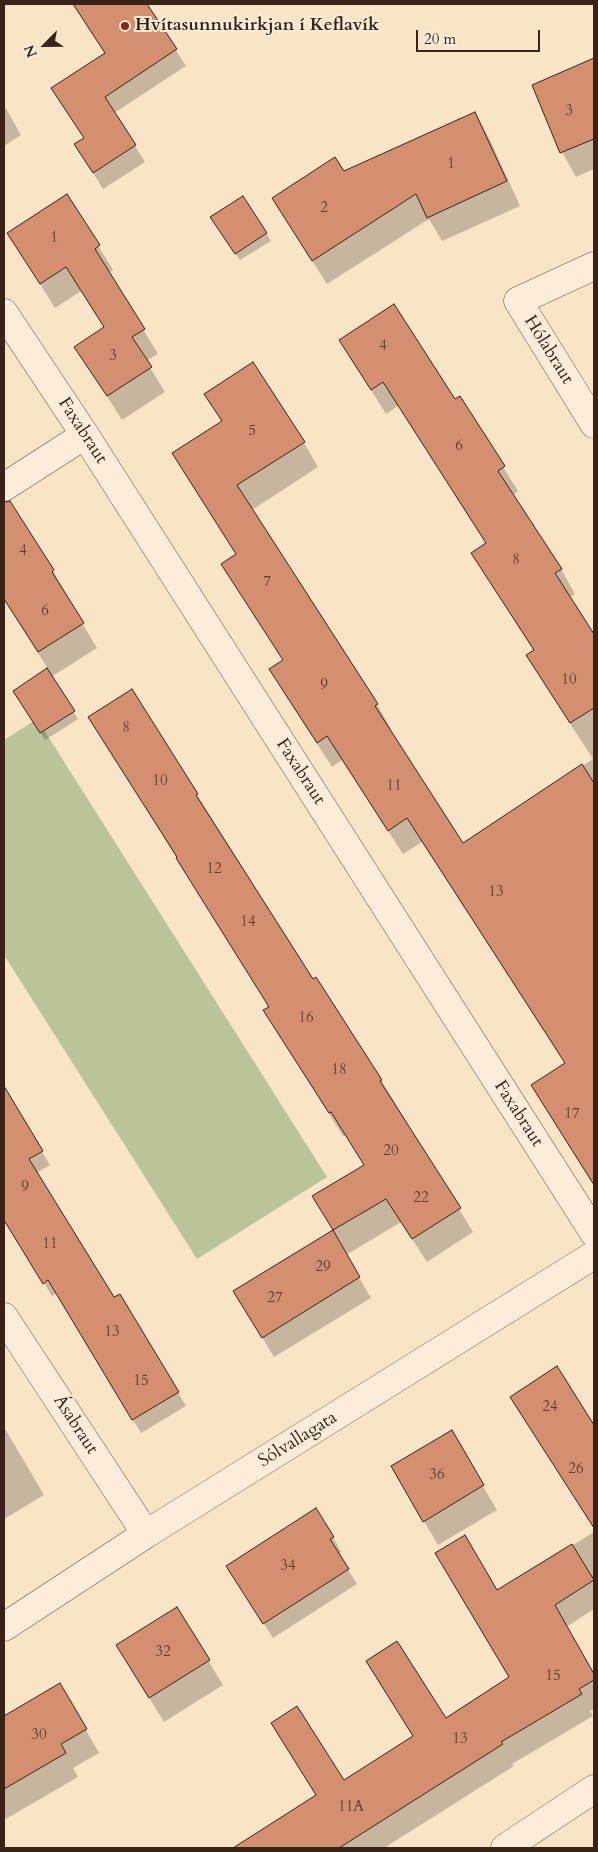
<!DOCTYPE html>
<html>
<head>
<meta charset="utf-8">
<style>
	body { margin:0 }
	#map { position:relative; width:598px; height:1852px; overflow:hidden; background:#f9e4c5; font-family:Cardo,serif }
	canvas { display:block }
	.frame { position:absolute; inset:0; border:5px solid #3b2218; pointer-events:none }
	.north { position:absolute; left:20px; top:20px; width:50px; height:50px; -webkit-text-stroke:4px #fbedd9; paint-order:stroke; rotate:247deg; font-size:14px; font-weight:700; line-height:20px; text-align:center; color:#3b2218 }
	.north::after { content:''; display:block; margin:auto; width:18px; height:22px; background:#3b2218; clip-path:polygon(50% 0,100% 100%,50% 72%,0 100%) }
	.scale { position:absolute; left:416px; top:30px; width:124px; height:22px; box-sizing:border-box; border:2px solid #3b2218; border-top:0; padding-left:6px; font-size:15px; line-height:18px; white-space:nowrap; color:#3b2218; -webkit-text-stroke:4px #fbedd9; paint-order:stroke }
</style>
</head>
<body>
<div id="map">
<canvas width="598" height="1852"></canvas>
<div class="frame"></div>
<div class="north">N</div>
<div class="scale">20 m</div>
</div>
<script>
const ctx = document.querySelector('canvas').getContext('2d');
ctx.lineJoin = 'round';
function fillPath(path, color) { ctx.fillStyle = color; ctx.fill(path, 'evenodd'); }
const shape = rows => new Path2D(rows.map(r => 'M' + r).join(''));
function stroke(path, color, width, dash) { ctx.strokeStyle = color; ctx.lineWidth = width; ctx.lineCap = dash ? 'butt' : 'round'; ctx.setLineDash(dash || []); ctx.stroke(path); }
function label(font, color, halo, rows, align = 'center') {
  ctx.font = font + ' Cardo,serif'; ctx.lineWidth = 4; ctx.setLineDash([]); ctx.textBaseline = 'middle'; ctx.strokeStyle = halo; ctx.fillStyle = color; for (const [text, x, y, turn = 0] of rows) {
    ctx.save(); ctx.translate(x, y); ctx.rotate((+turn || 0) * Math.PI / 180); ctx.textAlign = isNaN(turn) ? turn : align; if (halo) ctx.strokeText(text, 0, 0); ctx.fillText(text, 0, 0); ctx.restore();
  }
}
fillPath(shape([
	[37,719,327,1177,197,1259,4,955,4,740]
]), '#b9c598');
fillPath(shape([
	[74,4,146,4,186,66,114,113,145,162,103,189,76,145,85,139,106,53],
	[594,60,594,169,576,177,562,152,534,85],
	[4,105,21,135,4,146],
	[475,113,489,138,520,206,442,241,429,219,327,284,288,223,344,173],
	[67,196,113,270,109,273,158,354,146,361,165,392,122,420,76,347,105,328,81,291,55,308,23,257],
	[243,197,271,241,240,260,216,225],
	[355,364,455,401,460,398,518,491,513,495,561,569,575,594,569,598,594,636,594,1179,591,1180,566,1064,422,842,403,854,342,760,332,767,285,694,271,670,284,661,237,555,174,454,222,423,206,394,304,443,318,467,252,510,377,704,391,729,389,730,463,845,593,759,542,680,528,655,534,651,472,553,487,544,398,406,386,414],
	[23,523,53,571,67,595,66,596,97,648,51,677,78,719,45,740,14,691,48,669,4,599,4,536],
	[132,691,313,980,381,1080,473,1232,427,1262,401,1222,346,1255,371,1298,274,1357,235,1292,334,1231,314,1197,365,1166,346,1135,343,1136,279,1035,265,1011,270,1008,89,717],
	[15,1107,50,1165,36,1173,114,1299,120,1295,186,1406,141,1433,57,1293,52,1296,4,1217,4,1114],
	[556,1368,594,1427,594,1528,511,1397],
	[4,1427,44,1495,4,1519],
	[451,1432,497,1510,438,1545,392,1467],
	[594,1532,594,1609,566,1627,594,1676,594,1709,590,1711,593,1716,512,1764,514,1766,384,1848,235,1848,510,1678,497,1592],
	[333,1537,341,1552,338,1554,357,1584,273,1638,236,1580],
	[177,1609,223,1685,164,1722,132,1670],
	[60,1685,99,1753,73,1768,78,1777,4,1820,4,1717]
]), '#0003');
const building = shape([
	[73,4,147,4,177,49,105,97,136,145,93,173,74,144,84,138,51,88,105,53,73,4],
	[594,58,594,139,560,153,532,85,594,58],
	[475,112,507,181,427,218,416,194,312,261,272,198,335,157,344,171,475,112],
	[67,194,100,245,95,249,145,329,132,337,152,367,107,396,74,347,104,327,66,267,40,284,7,233,67,194],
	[243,196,267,233,235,254,210,217,243,196],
	[394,304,455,399,460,396,505,466,498,471,562,569,555,573,594,634,594,708,570,723,526,655,534,650,471,553,486,543,383,382,371,390,339,340,394,304],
	[253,362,305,442,237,485,378,704,375,706,463,843,582,764,594,783,594,1185,531,1085,565,1063,407,818,388,831,327,736,317,743,269,669,283,660,221,564,236,554,172,453,222,421,204,394,253,362],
	[10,501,54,570,52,572,84,623,38,652,4,599,4,502,10,501],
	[47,668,75,711,40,733,13,691,47,668],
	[132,689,198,794,196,795,313,979,316,977,382,1080,380,1081,461,1208,412,1239,386,1199,333,1230,312,1196,364,1165,331,1112,329,1113,263,1010,269,1007,176,858,177,857,88,717,132,689],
	[4,1086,43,1151,29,1159,114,1297,120,1294,179,1392,132,1420,48,1280,43,1284,4,1220,4,1086],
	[333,1230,360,1277,262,1338,233,1291,333,1230],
	[557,1366,594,1425,594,1528,510,1397,557,1366],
	[452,1430,484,1485,423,1522,391,1466,452,1430],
	[316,1508,334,1537,330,1539,349,1569,263,1624,226,1566,316,1508],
	[465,1535,497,1590,572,1544,594,1580,555,1605,594,1674,594,1680,579,1689,582,1694,501,1742,503,1744,339,1848,233,1848,316,1795,271,1723,297,1706,344,1780,413,1736,366,1661,397,1641,446,1718,509,1677,435,1553,465,1535],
	[177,1607,210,1660,149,1698,116,1645,177,1607],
	[60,1683,87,1729,61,1744,66,1753,4,1789,4,1716,60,1683]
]);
fillPath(building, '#d38f70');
stroke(building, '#3b2218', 1);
const minor = shape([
	[594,266,518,301,594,424],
	[4,313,85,435,594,1233],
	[4,487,85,435],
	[4,1317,146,1534],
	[4,1627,146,1534,594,1255],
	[505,1848,594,1789]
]);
stroke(minor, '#6a5243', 29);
stroke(minor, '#fbedd9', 28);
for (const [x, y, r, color] of [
	[125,26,5,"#8f2418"]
]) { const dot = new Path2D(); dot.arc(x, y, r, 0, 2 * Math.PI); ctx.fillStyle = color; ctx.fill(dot); stroke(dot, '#fbedd9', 2); }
label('15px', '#613d2e', null, [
	["3",569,112],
	["1",451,165],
	["2",324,209],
	["1",54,239],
	["4",383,347],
	["3",113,357],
	["5",252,432],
	["6",459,447],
	["4",23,552],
	["8",516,561],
	["7",267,583],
	["6",45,612],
	["10",569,681],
	["9",324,686],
	["8",126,729],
	["10",160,782],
	["11",394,787],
	["12",214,870],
	["13",496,893],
	["14",248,923],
	["16",306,1019],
	["18",339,1071],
	["17",572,1115],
	["20",391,1152],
	["9",25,1188],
	["22",421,1199],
	["11",50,1245],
	["29",323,1268],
	["27",275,1299],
	["13",112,1333],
	["15",141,1382],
	["24",550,1408],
	["26",576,1470],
	["36",437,1476],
	["34",288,1567],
	["32",163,1653],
	["15",553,1677],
	["30",39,1736],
	["13",460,1740],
	["11A",351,1808]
]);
label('bold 18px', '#3b2218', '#fbedd9', [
	["Hvítasunnukirkjan í Keflavík",135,26]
], 'left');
label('18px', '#3b2218', '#fbedd9', [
	["Hólabraut",548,350,58],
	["Faxabraut",82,431,57],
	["Faxabraut",300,772,57],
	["Faxabraut",518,1114,57],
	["Ásabraut",75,1425,57],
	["Sólvallagata",298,1440,-32]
]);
</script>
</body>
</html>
